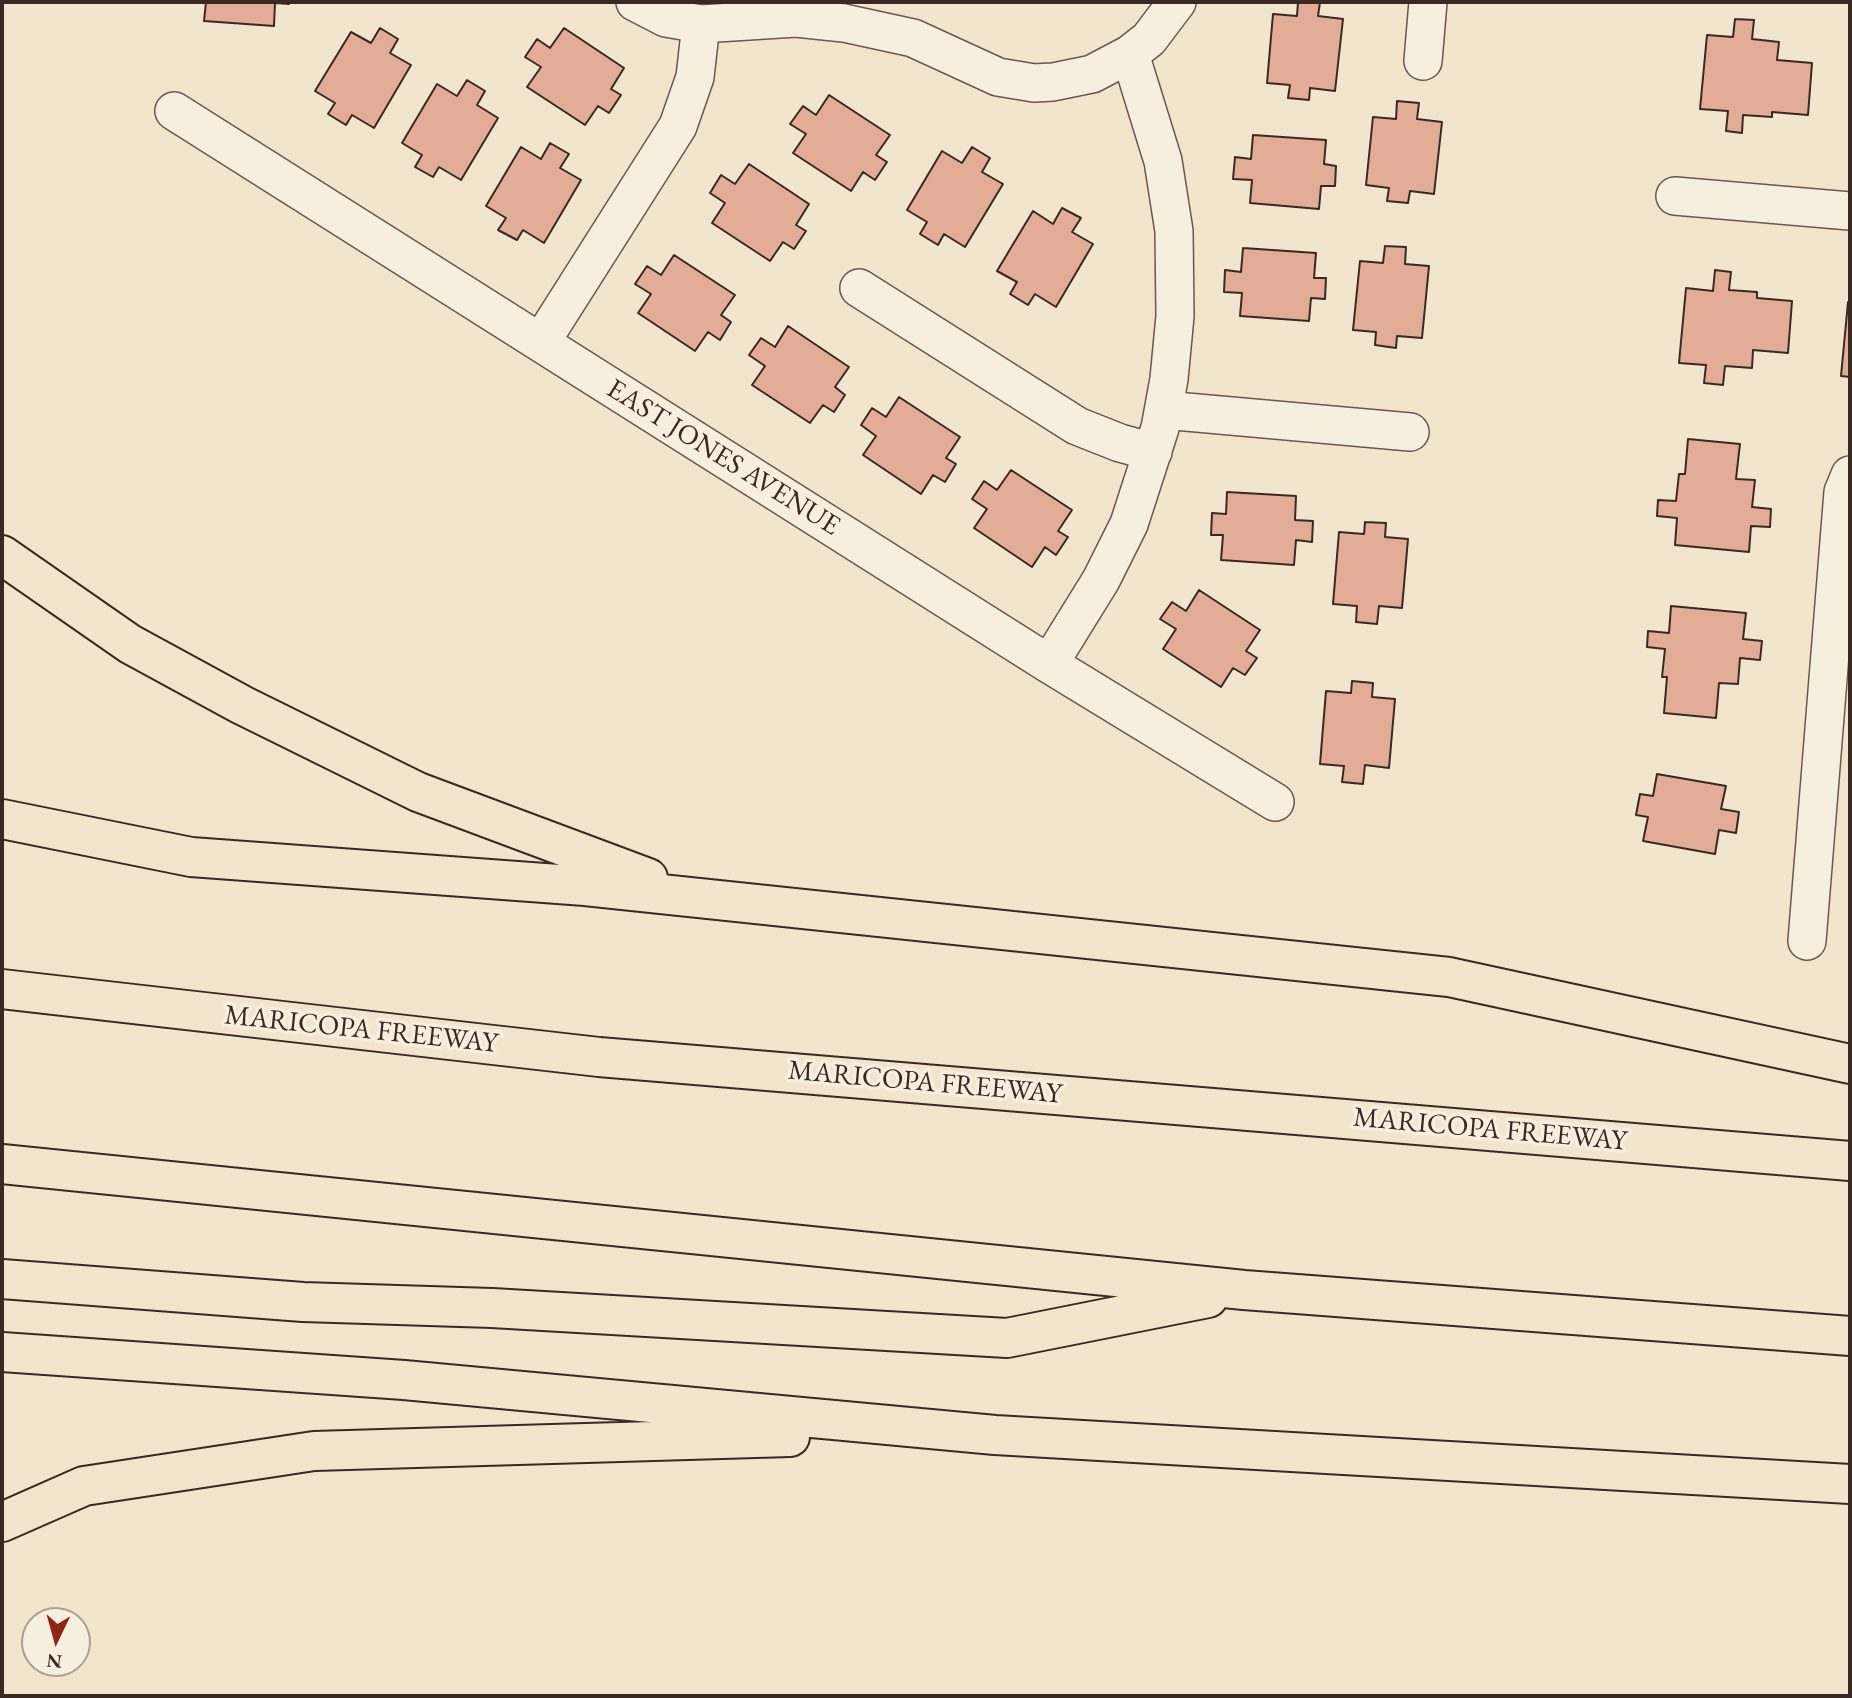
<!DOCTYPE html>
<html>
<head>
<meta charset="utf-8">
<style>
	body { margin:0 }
	#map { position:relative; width:1852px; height:1698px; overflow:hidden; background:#f1e6cd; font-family:"EB Garamond",serif }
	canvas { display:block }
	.frame { position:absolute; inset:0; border:4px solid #3a2923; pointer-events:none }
	.north { position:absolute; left:21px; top:1607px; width:70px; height:70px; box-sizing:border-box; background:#f6efde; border:2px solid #aba093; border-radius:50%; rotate:185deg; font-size:19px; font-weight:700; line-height:28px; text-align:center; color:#3a2923 }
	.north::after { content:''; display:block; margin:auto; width:24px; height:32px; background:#8f2418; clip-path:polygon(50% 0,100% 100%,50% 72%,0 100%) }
</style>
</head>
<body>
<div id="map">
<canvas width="1852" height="1698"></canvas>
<div class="frame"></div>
<div class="north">N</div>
</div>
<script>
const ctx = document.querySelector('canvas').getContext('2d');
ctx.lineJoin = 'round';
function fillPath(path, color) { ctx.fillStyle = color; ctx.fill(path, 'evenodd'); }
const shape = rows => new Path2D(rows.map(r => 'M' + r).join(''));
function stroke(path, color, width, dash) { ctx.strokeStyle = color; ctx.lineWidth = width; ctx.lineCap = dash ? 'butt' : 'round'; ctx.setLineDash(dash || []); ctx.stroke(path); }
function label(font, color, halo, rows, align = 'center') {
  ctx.font = font + ' "EB Garamond",serif'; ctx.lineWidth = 7; ctx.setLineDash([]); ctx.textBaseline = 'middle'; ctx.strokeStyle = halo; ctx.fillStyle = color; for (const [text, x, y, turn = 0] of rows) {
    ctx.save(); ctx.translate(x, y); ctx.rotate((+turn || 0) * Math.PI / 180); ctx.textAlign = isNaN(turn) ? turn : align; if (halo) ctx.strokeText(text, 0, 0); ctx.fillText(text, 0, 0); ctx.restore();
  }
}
const building = shape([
	[206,2,289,2,289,4,275,3,274,26,204,21,206,2],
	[1298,2,1320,2,1318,16,1343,19,1335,91,1310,88,1309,100,1288,98,1290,85,1267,83,1273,14,1297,16,1298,2],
	[1735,19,1754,20,1752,39,1779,42,1777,60,1812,63,1808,115,1772,112,1772,117,1743,115,1742,133,1726,131,1728,111,1700,109,1707,35,1733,37,1735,19],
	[380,28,398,39,390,53,411,65,374,128,352,115,346,125,328,114,335,103,315,91,351,32,371,43,380,28],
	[564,28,624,68,611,89,621,95,609,113,598,106,585,125,527,87,541,67,525,57,537,39,550,48,564,28],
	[467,80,485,91,477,105,498,118,461,180,439,167,433,177,415,167,422,155,402,143,437,84,457,96,467,80],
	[829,95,890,135,876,155,887,162,875,180,863,172,851,191,793,153,806,134,790,124,803,106,816,115,829,95],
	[1397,101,1419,103,1417,119,1442,122,1434,194,1410,191,1408,203,1387,201,1389,188,1366,185,1373,117,1396,119,1397,101],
	[1253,135,1326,140,1324,164,1336,166,1335,186,1321,186,1319,209,1250,203,1252,180,1233,179,1235,157,1251,159,1253,135],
	[550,143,569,154,560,168,581,180,544,243,523,230,517,240,498,230,506,218,486,206,521,147,541,159,550,143],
	[972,147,990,158,982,172,1003,184,965,247,944,234,938,245,920,234,927,222,907,210,942,151,962,163,972,147],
	[749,164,809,204,796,225,806,231,794,249,783,242,770,261,712,223,725,203,710,193,721,175,735,184,749,164],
	[1062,208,1081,218,1072,232,1093,244,1056,307,1035,294,1028,305,1010,294,1017,282,997,271,1033,211,1053,224,1062,208],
	[1385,246,1406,247,1405,264,1429,266,1422,338,1397,336,1396,348,1375,345,1376,332,1353,330,1360,261,1383,263,1385,246],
	[1243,248,1316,253,1314,278,1326,278,1325,299,1311,298,1309,321,1240,316,1242,293,1224,292,1225,270,1241,272,1243,248],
	[674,255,735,295,721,315,731,322,720,340,708,332,695,351,638,313,651,294,635,284,647,266,661,275,674,255],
	[1715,270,1731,272,1729,290,1757,292,1757,298,1792,301,1788,353,1753,350,1752,368,1725,366,1723,385,1704,383,1706,365,1679,363,1686,288,1713,291,1715,270],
	[1848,302,1850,302,1850,377,1841,376,1848,302],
	[788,326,849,367,835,387,845,395,834,412,823,405,810,423,752,385,765,366,749,355,761,338,775,347,788,326],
	[899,397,960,437,946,458,956,464,945,482,933,475,921,494,863,455,876,436,861,425,872,408,886,417,899,397],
	[1688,439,1740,444,1736,479,1755,480,1752,507,1771,509,1770,527,1751,526,1749,552,1675,545,1677,518,1657,516,1658,500,1676,501,1679,474,1685,474,1688,439],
	[1011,470,1072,510,1058,531,1068,537,1056,555,1045,547,1032,567,974,528,987,509,972,499,984,481,997,490,1011,470],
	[1227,492,1296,496,1295,520,1313,521,1312,542,1296,540,1294,565,1221,560,1223,535,1211,535,1212,513,1226,514,1227,492],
	[1365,522,1386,523,1385,537,1408,539,1402,608,1379,606,1377,624,1356,622,1357,606,1333,604,1339,532,1364,534,1365,522],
	[1199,590,1260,630,1246,651,1257,658,1245,675,1233,668,1221,687,1163,649,1176,629,1160,619,1172,602,1186,611,1199,590],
	[1671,606,1746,613,1743,639,1762,641,1760,660,1740,658,1738,684,1719,683,1716,718,1664,713,1667,677,1662,677,1665,649,1647,647,1648,631,1669,633,1671,606],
	[1352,681,1373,683,1372,697,1395,699,1389,768,1365,765,1363,784,1342,782,1344,766,1320,764,1326,691,1351,693,1352,681],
	[1657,774,1726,786,1721,809,1739,812,1736,833,1719,830,1715,854,1643,841,1648,817,1636,815,1640,794,1653,796,1657,774]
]);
fillPath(building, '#e3ac97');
stroke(building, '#3a2923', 2);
const street = shape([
	[701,24,796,18,844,23,913,38,998,77,1034,83,1053,82,1092,74,1130,54,1149,39,1177,2],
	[1423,61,1428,2],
	[174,111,1049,664,1275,802],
	[1675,196,1850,211],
	[859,288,1077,426,1120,443,1153,452],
	[541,342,678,126,695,77,701,24,666,18,635,2],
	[1164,410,1410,432],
	[1049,664,1101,580,1129,524,1160,428,1169,379,1175,316,1174,231,1163,161,1130,54],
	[1807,941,1843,492,1850,475]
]);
const highway = shape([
	[2,555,130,644,242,705,418,792,648,878],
	[2,819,191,857,585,886,1449,977,1850,1064],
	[2,989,599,1057,1850,1161],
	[2,1164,1244,1290,1850,1336],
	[2,1279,303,1302,492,1308,1007,1338,1208,1298],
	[2,1352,404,1380,995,1435,1850,1484],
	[2,1522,84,1486,314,1451,790,1437]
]);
stroke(street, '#68584e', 40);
stroke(highway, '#3a2923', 42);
stroke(street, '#f6efde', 37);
stroke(highway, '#f1e6cd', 38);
label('28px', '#3a2923', '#f6efde', [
	["EAST JONES AVENUE",723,458,32],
	["MARICOPA FREEWAY",361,1030,6],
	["MARICOPA FREEWAY",925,1083,5],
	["MARICOPA FREEWAY",1490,1130,5]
]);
</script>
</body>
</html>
